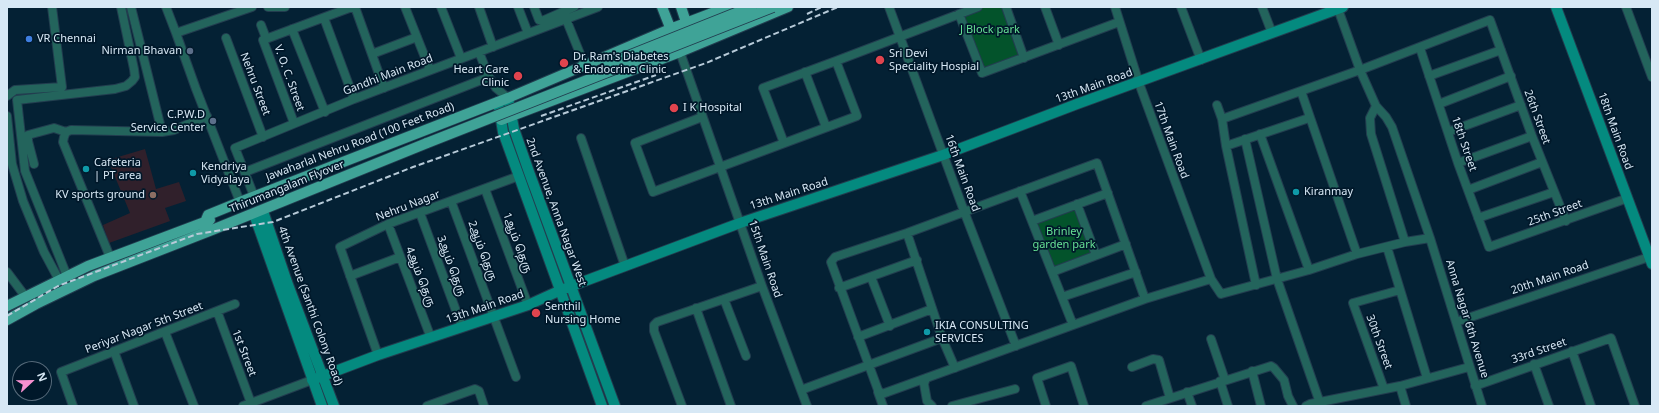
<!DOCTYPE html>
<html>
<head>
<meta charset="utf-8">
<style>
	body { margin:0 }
	#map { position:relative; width:1659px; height:413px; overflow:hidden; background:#042134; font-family:"Noto Sans",sans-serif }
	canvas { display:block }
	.frame { position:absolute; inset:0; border:8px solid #d7e8f5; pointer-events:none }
	.north { position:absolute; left:12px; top:361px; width:40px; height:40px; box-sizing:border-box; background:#00182a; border:1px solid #566b7b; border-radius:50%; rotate:68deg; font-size:11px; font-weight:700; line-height:16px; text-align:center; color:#d7e8f5 }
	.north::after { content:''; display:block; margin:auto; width:14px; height:18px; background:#f690d0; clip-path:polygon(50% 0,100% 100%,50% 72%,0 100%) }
</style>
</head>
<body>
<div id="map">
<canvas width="1659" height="413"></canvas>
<div class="frame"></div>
<div class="north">N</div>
</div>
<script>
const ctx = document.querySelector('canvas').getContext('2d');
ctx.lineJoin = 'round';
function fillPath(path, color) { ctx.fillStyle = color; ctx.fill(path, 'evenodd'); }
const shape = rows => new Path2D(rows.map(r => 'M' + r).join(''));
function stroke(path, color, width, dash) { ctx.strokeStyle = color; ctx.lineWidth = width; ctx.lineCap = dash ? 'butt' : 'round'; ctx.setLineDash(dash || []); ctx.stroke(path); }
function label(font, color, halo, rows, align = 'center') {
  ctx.font = font + ' "Noto Sans","Noto Sans Tamil",sans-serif'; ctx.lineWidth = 3.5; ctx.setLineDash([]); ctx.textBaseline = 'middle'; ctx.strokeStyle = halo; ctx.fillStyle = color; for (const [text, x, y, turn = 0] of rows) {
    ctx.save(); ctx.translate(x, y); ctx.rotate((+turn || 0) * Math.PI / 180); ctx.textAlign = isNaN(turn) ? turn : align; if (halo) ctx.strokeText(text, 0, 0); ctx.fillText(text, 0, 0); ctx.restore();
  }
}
fillPath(shape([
	[145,149,156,189,179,182,186,201,165,208,170,221,109,243,103,225,130,213,108,160]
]), '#30202b');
fillPath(shape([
	[978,7,1006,7,1024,58,982,73,959,14],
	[1077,204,1096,255,1052,272,1032,221]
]), '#03532b');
const street = shape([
	[131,7,162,132],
	[166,7,176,33],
	[268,7,285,7],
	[355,7,384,88],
	[405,7,430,70],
	[441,7,461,58],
	[479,7,493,47],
	[518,7,528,33],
	[534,7,539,20,542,21,574,7],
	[889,7,964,211,1016,346],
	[1006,7,1024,58],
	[1045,7,1059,45],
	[1115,7,1139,83,1211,279],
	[1181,7,1201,60],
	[1262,7,1272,33],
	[1626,7,1652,77],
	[1338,9,1360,70,1376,106,1370,118,1371,134,1405,242,1430,238,1482,406],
	[959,14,982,73,1119,22],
	[324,18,354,99],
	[566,19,585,66],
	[261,25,266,38],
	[292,29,325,112],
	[226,38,263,137],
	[1420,48,1458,163,1489,247,1628,198],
	[479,52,489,77,496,88,508,98],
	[680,52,762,286,807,406],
	[372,54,417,37],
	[805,72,826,127],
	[1429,76,1501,50],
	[1301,91,1357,254],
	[7,96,15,90,62,87,52,7],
	[1439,104,1511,76],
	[1217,105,1222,119],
	[1376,106,1386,117,1392,127,1430,238],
	[7,116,12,164,23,201,44,252,59,280],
	[702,117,635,143,653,192,857,116,836,61],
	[294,123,263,40,352,7],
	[1448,132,1521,105],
	[1260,134,1309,270],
	[581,138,625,266],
	[1245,139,1277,279,1321,406],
	[784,143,763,88,836,61,978,7],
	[1226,146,1309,118],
	[1458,163,1532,136],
	[34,164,28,141,28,135,54,128,66,132],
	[245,172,489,77],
	[485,189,528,305],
	[1468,190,1542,162],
	[1020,191,1073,325],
	[254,196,235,148,354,99,598,7],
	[451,201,516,377],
	[240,202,196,89,176,33,252,7],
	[1077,204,1096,255],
	[420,213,462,327],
	[1478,218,1554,192],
	[1032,221,1108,193],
	[388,224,431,338],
	[907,233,942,338,955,368],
	[1387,247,1427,378],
	[110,257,63,142,64,137,66,132,71,130,162,132,174,130,207,116],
	[7,272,25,296],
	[1052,272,1126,244],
	[67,276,25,171,17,100,115,89,126,86,132,81,135,77,134,69,121,7],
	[350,276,400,257],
	[871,277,890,326],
	[1256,285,1226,146,1222,119,1360,70,1490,20,1532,136,1566,221],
	[839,288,917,260],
	[1062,297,1136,272],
	[724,299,746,356],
	[1145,299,1097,163,907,233,835,257,831,262,878,390,882,394,1145,299,1211,279,1221,294,1309,270,1357,254,1405,242],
	[696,308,731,406],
	[217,311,251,403],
	[1456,322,1652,256],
	[165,332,194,406],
	[858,337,932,309],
	[1211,339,1225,380],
	[114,351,134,406],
	[1572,351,1591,406],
	[378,355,340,247,388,224,519,176],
	[1534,364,1549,406],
	[1132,367,1153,359,1159,360,1170,398],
	[1252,371,1261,406],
	[926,378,924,384,927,401,932,406],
	[1220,381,1228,406],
	[1400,386,1406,406],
	[1475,386,1611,338,1635,406],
	[1384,389,1353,303,1400,290],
	[801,390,942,338],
	[878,392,883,406],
	[1187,392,1192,406],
	[73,406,61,372,235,304],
	[243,406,312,380],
	[427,406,475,389,479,391,484,406],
	[682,406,654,331,654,325,657,322,762,286],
	[952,406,1015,389],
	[1046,406,1037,378,1071,366,1084,406],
	[1146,406,1271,366,1274,368,1284,380,1288,396,1293,406],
	[1306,406,1310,404,1400,386,1469,367]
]);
const secondary = shape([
	[1556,7,1652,264],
	[508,98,514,129,529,172,615,406],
	[498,102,503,132,602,406],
	[264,214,287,282,334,406],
	[255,217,322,406],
	[312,380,378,355,528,305,561,290,740,223,943,155,1077,104,1343,7]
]);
const primary = shape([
	[662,7,673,35],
	[681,7,688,28],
	[501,120,680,52,788,7],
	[205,222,208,215,240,202,508,98,670,29,728,7],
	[7,306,88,266,210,220],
	[7,320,36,304,94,276,212,230,427,143]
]);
stroke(street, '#223d4f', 10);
stroke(secondary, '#223d4f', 12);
stroke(primary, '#223d4f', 12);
stroke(street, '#23645c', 8);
stroke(secondary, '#048a7f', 10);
stroke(primary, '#3fa397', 10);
stroke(shape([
	[807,14,822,7],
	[541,116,656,75],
	[7,316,58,286,197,234,273,222,413,167,706,63,838,7]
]), '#b7cad8', 2, [6, 3]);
const primaryBridge = shape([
	[608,64,751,7],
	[427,143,773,7]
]);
stroke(primaryBridge, '#223d4f', 12, []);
stroke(primaryBridge, '#3fa397', 10);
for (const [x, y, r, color] of [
	[29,39,4,"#3f7fe0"],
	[190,51,4,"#5c6f8a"],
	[880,60,5,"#e0444e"],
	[564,63,5,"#e0444e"],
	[518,76,5,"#e0444e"],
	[674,108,5,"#e0444e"],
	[213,121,4,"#5c6f8a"],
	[86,169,4,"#0f9aa8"],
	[193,173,4,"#0f9aa8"],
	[1296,192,4,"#0f9aa8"],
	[153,195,4,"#8d6e63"],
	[536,313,5,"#e0444e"],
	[927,332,4,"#0f9aa8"]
]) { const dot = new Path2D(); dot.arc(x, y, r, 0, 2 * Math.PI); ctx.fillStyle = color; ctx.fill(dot); stroke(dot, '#00182a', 1.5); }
label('11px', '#66e094', '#00182a', [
	["J Block park",990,30],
	["Brinley",1064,232],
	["garden park",1064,245]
]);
label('11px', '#d7e8f5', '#00182a', [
	["VR Chennai",37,39],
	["Nirman Bhavan",182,51,"right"],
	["Sri Devi",889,54],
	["Speciality Hospial",889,67],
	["Dr. Ram's Diabetes",573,57],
	["& Endocrine Clinic",573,70],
	["Heart Care",509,70,"right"],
	["Clinic",509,83,"right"],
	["I K Hospital",683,108],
	["C.P.W.D",205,115,"right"],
	["Service Center",205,128,"right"],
	["Cafeteria",94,163],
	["| PT area",94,176],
	["Kendriya",201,167],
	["Vidyalaya",201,180],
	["Kiranmay",1304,192],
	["KV sports ground",145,195,"right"],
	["Senthil",545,307],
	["Nursing Home",545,320],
	["IKIA CONSULTING",935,326],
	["SERVICES",935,339]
], 'left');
label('11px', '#d7e8f5', '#00182a', [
	["Gandhi Main Road",388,75,-21],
	["V. O. C. Street",289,78,70],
	["Nehru Street",255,84,69],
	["13th Main Road",1094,86,-20],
	["26th Street",1537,117,70],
	["18th Main Road",1615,131,70],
	["17th Main Road",1171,140,70],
	["Jawaharlal Nehru Road (100 Feet Road)",360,142,-21],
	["18th Street",1464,144,71],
	["16th Main Road",962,173,70],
	["Thirumangalam Flyover",287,187,-22],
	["13th Main Road",789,194,-18],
	["Nehru Nagar",408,206,-21],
	["2nd Avenue, Anna Nagar West",556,212,70],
	["25th Street",1555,213,-20],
	["1ஆம் தெரு",517,243,70],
	["2ஆம் தெரு",482,251,70],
	["15th Main Road",765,259,71],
	["3ஆம் தெரு",451,266,70],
	["4ஆம் தெரு",420,277,69],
	["20th Main Road",1550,278,-19],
	["4th Avenue (Santhi Colony Road)",310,306,70],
	["13th Main Road",485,307,-19],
	["Anna Nagar 6th Avenue",1467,319,73],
	["Periyar Nagar 5th Street",144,328,-21],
	["30th Street",1379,342,70],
	["33rd Street",1539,351,-19],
	["1st Street",244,353,69]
]);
</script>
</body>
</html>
